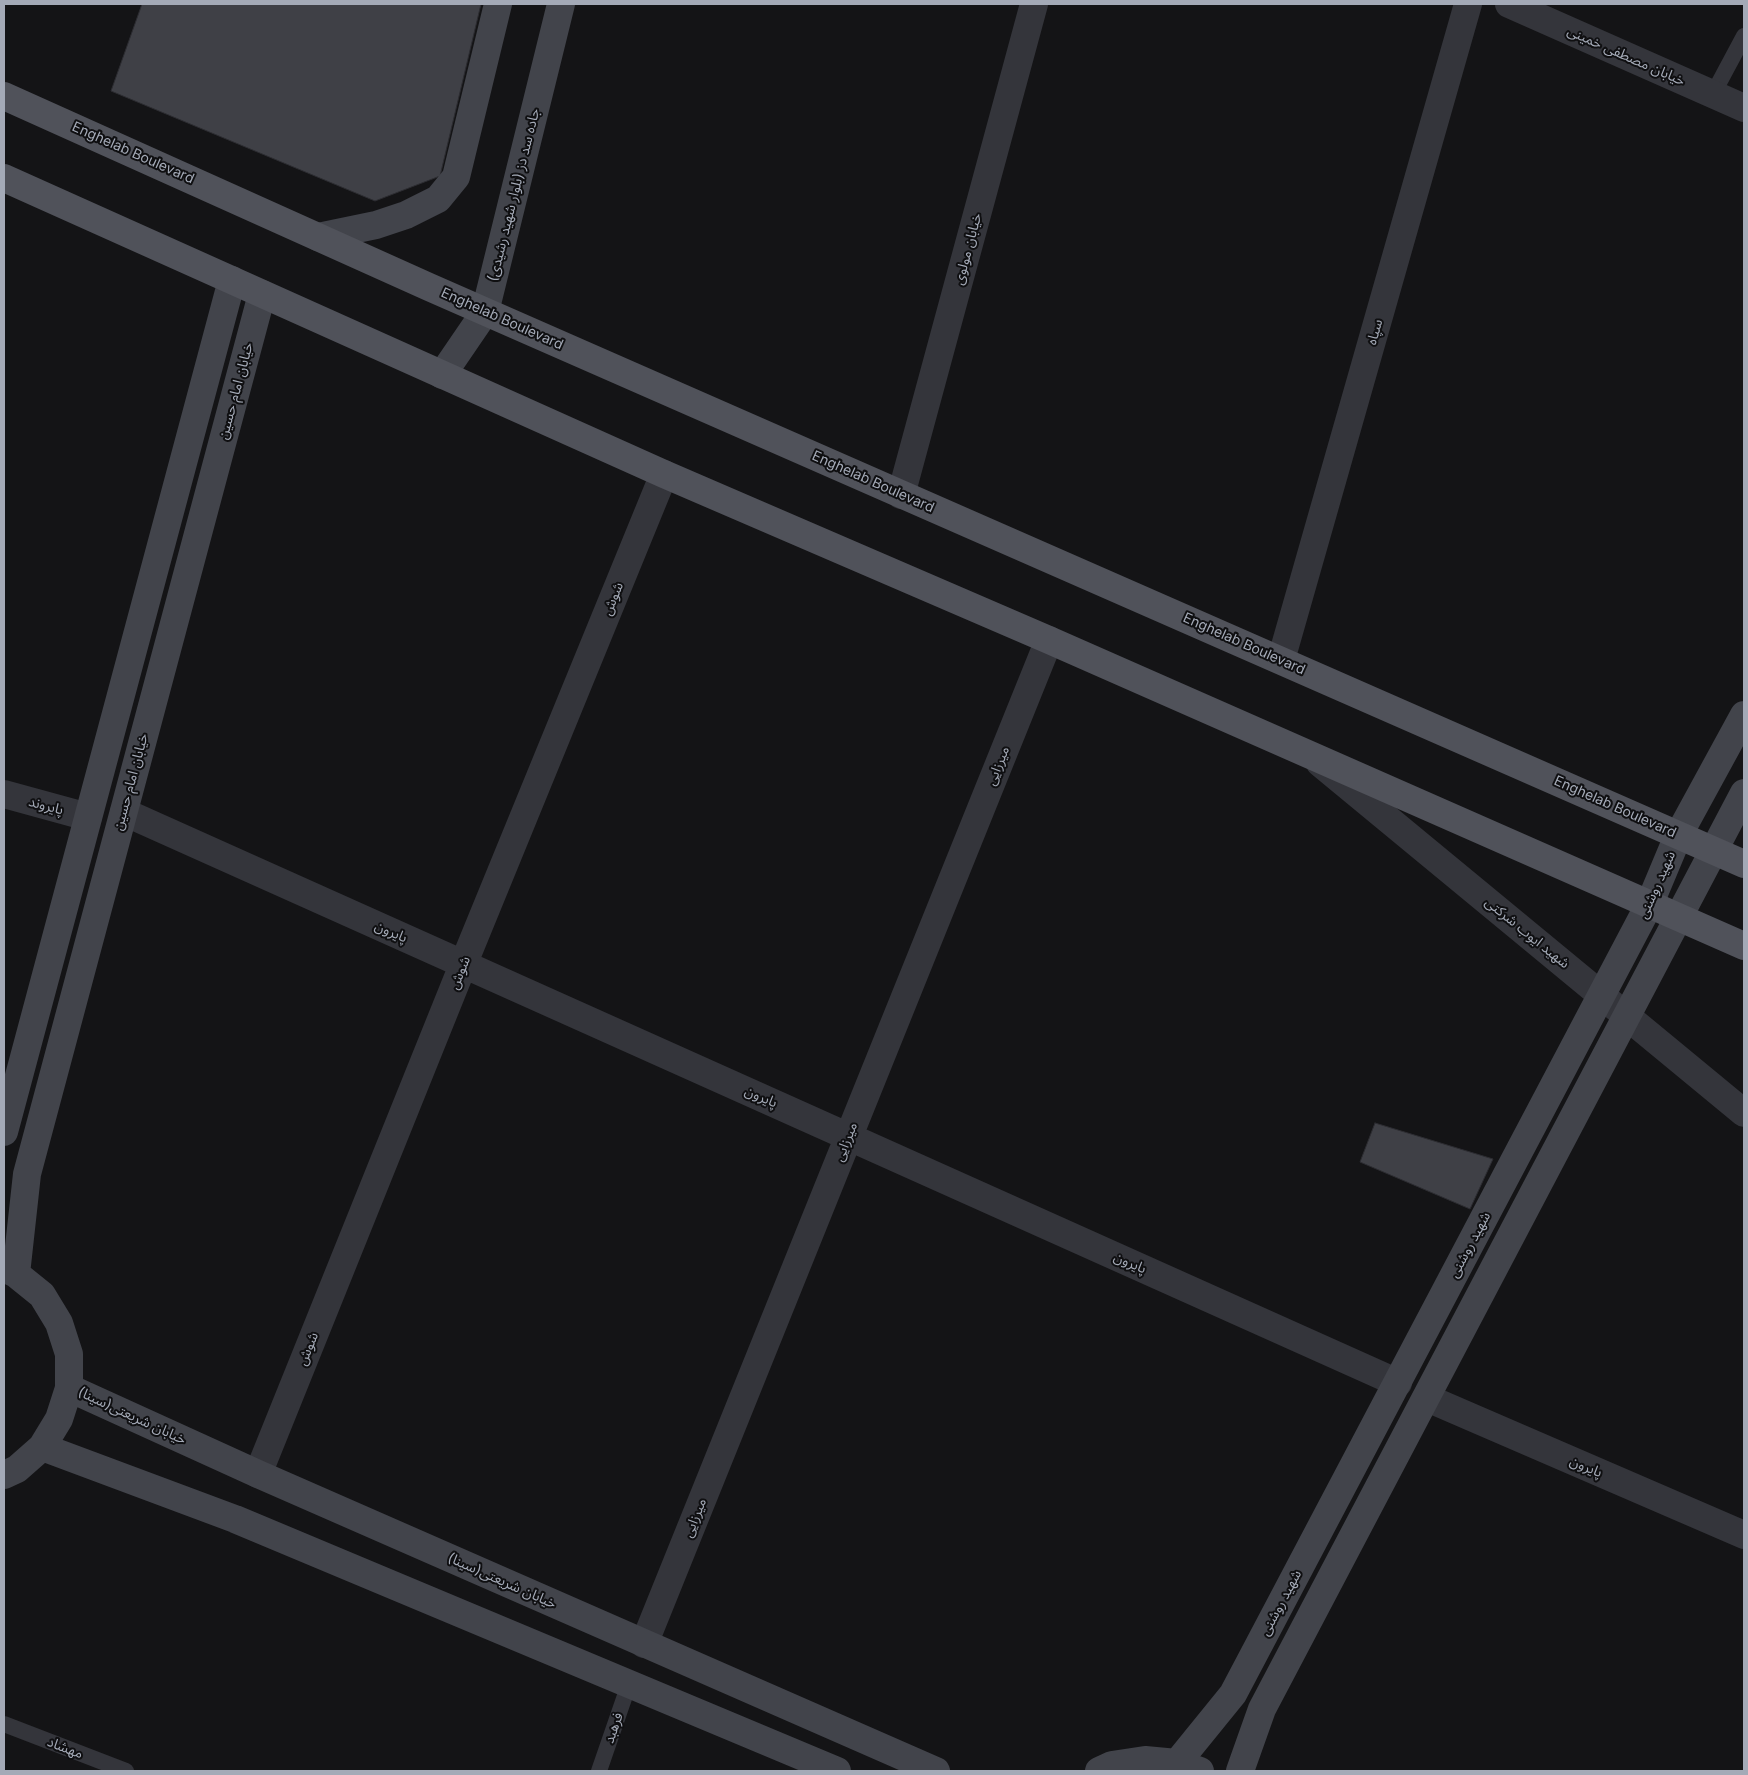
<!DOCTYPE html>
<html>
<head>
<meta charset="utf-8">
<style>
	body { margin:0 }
	#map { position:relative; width:1748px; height:1775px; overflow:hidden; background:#141416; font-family:Inter,sans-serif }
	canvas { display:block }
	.frame { position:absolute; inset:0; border:5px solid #a4aab7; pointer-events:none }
</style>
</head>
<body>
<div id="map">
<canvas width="1748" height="1775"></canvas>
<div class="frame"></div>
</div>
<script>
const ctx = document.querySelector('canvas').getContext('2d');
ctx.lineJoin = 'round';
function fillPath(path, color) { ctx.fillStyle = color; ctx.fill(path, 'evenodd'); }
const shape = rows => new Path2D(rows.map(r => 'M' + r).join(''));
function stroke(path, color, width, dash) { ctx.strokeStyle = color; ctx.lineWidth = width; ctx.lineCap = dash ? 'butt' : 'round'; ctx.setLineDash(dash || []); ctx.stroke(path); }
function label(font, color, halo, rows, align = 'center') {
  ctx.font = font + ' Inter,"Noto Sans Arabic",sans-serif'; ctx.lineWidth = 4; ctx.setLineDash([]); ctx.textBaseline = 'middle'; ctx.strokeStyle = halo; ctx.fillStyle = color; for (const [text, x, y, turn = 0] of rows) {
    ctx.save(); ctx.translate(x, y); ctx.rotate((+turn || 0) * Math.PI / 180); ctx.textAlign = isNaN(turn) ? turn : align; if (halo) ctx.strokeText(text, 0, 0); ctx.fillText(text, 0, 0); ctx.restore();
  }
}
const building = shape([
	[142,4,481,4,440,176,375,201,111,91,142,4],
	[1375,1123,1493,1159,1470,1209,1360,1162,1375,1123]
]);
fillPath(building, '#3f4046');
stroke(building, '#2d2d32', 1);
stroke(shape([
	[1713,94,1744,36],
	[4,1724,126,1771],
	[599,1771,629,1684]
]), '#34353b', 16);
stroke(shape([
	[1509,4,1744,108],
	[901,495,1034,4],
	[1281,660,1468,4],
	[1320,763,1744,1113],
	[4,794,88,817],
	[124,812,1398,1383],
	[1427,1398,1744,1535],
	[258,1474,463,965,664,474],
	[644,1644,1049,640]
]), '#34353b', 28);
stroke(shape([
	[318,237,376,225,406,215,438,199,456,177,498,4],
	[442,375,485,312,561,4],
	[4,1132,232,280],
	[4,1268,16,1274,42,1295,59,1323,69,1354,69,1388,59,1419,42,1447,17,1469,4,1475],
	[16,1274,27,1174,262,294],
	[69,1388,258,1474,936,1771],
	[42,1447,235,1519,837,1771],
	[1177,1763,1233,1694,1650,903,1678,836,1744,715],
	[1099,1771,1112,1765,1145,1760,1177,1763,1200,1771],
	[1240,1771,1262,1709,1744,793]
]), '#42444b', 28);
stroke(shape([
	[4,96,429,287,1744,864],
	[4,178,664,474,1049,640,1744,946]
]), '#50525a', 28);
label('14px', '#a4aab7', '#0f0f11', [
	["خیابان مصطفی خمینی",1626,56,24],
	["Enghelab Boulevard",133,153,24],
	["جاده سد دز (بلوار شهید رشیدی)",514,195,-76],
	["خیابان مولوی",968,249,-75],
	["Enghelab Boulevard",502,319,24],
	["سپاه",1375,332,-74],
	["خیابان امام حسین",236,391,-75],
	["Enghelab Boulevard",873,482,24],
	["شوش",613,599,-68],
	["Enghelab Boulevard",1244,644,24],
	["میرزایی",998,766,-68],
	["خیابان امام حسین",131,782,-75],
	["پایروند",46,806,15],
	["Enghelab Boulevard",1615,807,24],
	["شهید روشنی",1657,885,-66],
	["پایرون",391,932,24],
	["شهید ایوب شرکتی",1527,933,39],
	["شوش",460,973,-68],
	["پایرون",761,1097,24],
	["میرزایی",846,1142,-68],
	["شهید روشنی",1470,1245,-62],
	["پایرون",1130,1263,24],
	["شوش",308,1349,-68],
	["خیابان شریعتی(سینا)",132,1416,25],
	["پایرون",1586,1467,23],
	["میرزایی",695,1518,-68],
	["خیابان شریعتی(سینا)",502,1581,24],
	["شهید روشنی",1281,1603,-62],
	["فرهبد",614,1728,-71],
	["مهشاد",65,1748,21]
]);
</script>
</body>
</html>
